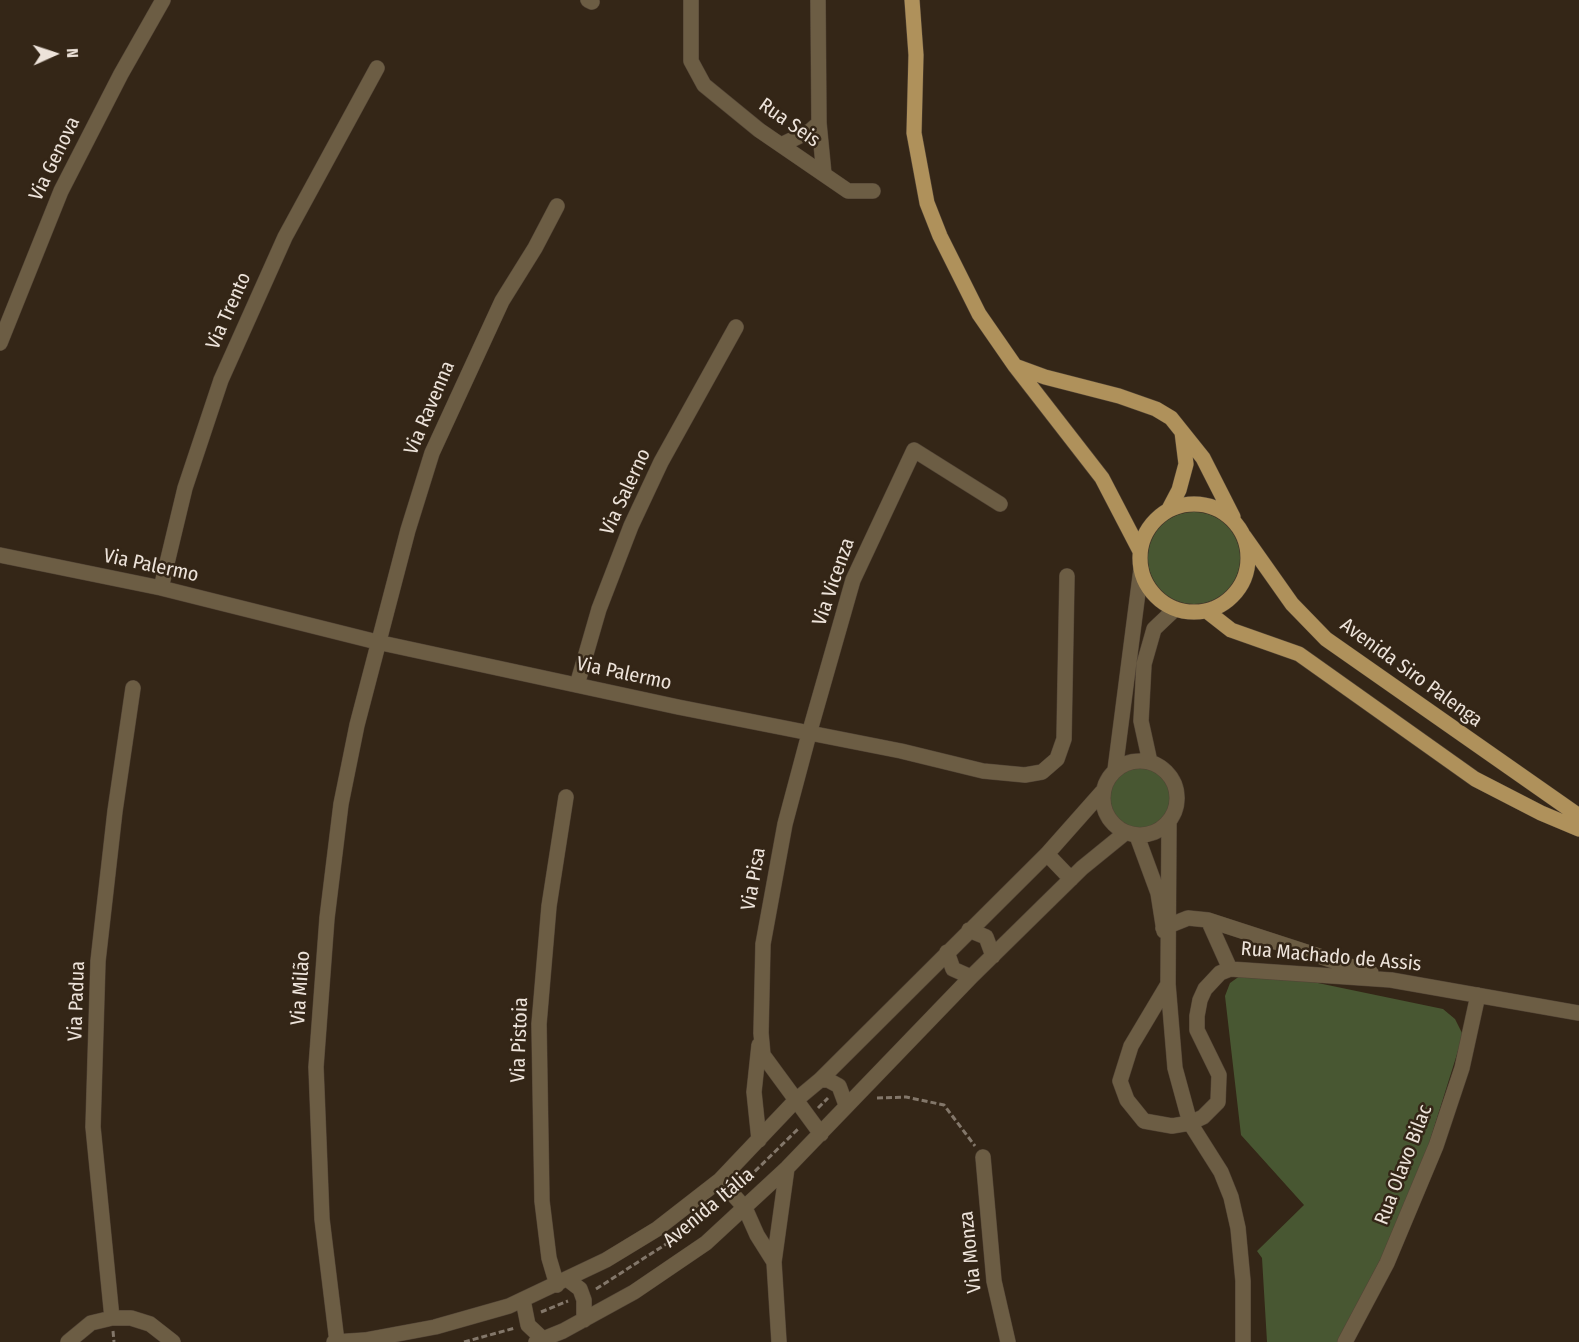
<!DOCTYPE html>
<html>
<head>
<meta charset="utf-8">
<style>
	body { margin:0 }
	#map { position:relative; width:1579px; height:1342px; overflow:hidden; background:#342617; font-family:"Fira Sans Condensed",sans-serif }
	canvas { display:block }
	.north { position:absolute; left:24px; top:24px; width:60px; height:60px; -webkit-text-stroke:4px #342617; paint-order:stroke; rotate:87deg; font-size:16px; font-weight:700; line-height:24px; text-align:center; color:#ede3da }
	.north::after { content:''; display:block; margin:auto; width:21px; height:27px; background:#ede3da; clip-path:polygon(50% 0,100% 100%,50% 72%,0 100%) }
</style>
</head>
<body>
<div id="map">
<canvas width="1579" height="1342"></canvas>
<div class="north">N</div>
</div>
<script>
const ctx = document.querySelector('canvas').getContext('2d');
ctx.lineJoin = 'round';
function fillPath(path, color) { ctx.fillStyle = color; ctx.fill(path, 'evenodd'); }
const shape = rows => new Path2D(rows.map(r => 'M' + r).join(''));
function stroke(path, color, width, dash) { ctx.strokeStyle = color; ctx.lineWidth = width; ctx.lineCap = dash ? 'butt' : 'round'; ctx.setLineDash(dash || []); ctx.stroke(path); }
function label(font, color, halo, rows, align = 'center') {
  ctx.font = font + ' "Fira Sans Condensed",sans-serif'; ctx.lineWidth = 5; ctx.setLineDash([]); ctx.textBaseline = 'middle'; ctx.strokeStyle = halo; ctx.fillStyle = color; for (const [text, x, y, turn = 0] of rows) {
    ctx.save(); ctx.translate(x, y); ctx.rotate((+turn || 0) * Math.PI / 180); ctx.textAlign = isNaN(turn) ? turn : align; if (halo) ctx.strokeText(text, 0, 0); ctx.fillText(text, 0, 0); ctx.restore();
  }
}
fillPath(shape([
	'1148 558a46 46 0 1 1 92 0a46 46 0 1 1-92 0Z',
	'1110 798a30 30 0 1 1 60 0a30 30 0 1 1-60 0Z',
	[1265,972,1443,1009,1455,1019,1463,1035,1421,1169,1386,1249,1337,1342,1267,1342,1262,1258,1257,1251,1304,1205,1241,1135,1225,996,1230,983,1244,973]
]), '#485732');
const minor = shape([
	[588,0,592,2],
	[691,0,691,61,704,85,759,130,848,191,873,191],
	[818,0,819,123,824,174],
	[781,145,810,131,819,123],
	[0,343,61,191,121,74,163,0],
	[0,555,161,588,377,642,678,707,901,751,983,771,1025,775,1042,772,1057,759,1064,739,1067,576],
	[161,588,185,488,221,380,285,237,377,68],
	[577,685,599,609,631,526,661,462,736,327],
	'1103 798a37 37 0 1 1 74 0a37 37 0 1 1-74 0Z',
	[1150,762,1141,721,1144,664,1154,629,1175,609],
	[1115,770,1141,569],
	[1169,821,1168,984,1175,1068,1190,1123,1221,1172,1231,1197,1238,1228,1243,1281,1243,1342],
	[1137,836,1158,893,1164,931],
	[1047,854,1071,879],
	[1208,920,1230,969],
	[1163,928,1188,918,1208,920,1371,973],
	[969,930,986,937,993,956],
	[947,952,953,969,971,977],
	[1168,984,1131,1046,1120,1081,1127,1100,1144,1121,1172,1126,1190,1123,1203,1117,1218,1102,1219,1075,1197,1030,1197,1016,1200,1000,1205,989,1220,973,1230,969,1391,980,1579,1013],
	[820,1080,828,1080,839,1086,846,1105],
	[821,1134,763,1055,761,1033,763,944,785,824,809,734,853,580,914,450,1000,504],
	[759,1140,754,1092,759,1045],
	[983,1157,994,1281,1008,1342],
	[720,1180,745,1208,757,1235,774,1262,779,1342],
	[774,1262,787,1168],
	[567,1279,580,1289,584,1300,584,1320],
	[557,1285,549,1258,542,1201,539,1024,549,906,566,797],
	[523,1300,528,1325,544,1340],
	[112,1318,93,1127,98,961,115,811,133,688],
	[68,1342,91,1323,112,1318,131,1318,150,1324,173,1342],
	[334,1342,365,1340,435,1327,509,1306,606,1260,657,1229,720,1180,796,1100,820,1080,1047,854,1102,792],
	[337,1342,322,1219,316,1067,327,918,341,804,357,725,408,530,432,453,502,301,535,248,557,206],
	[536,1342,563,1331,634,1292,706,1243,787,1168,971,977,1082,868,1125,833],
	[1345,1342,1387,1263,1436,1146,1462,1068,1478,995]
]);
const major = shape([
	[912,0,916,55,914,133,927,203,940,236,979,314,1015,366,1102,478,1140,551],
	[1015,366,1045,377,1119,396,1156,409,1171,418,1203,458,1233,517],
	'1140 558a54 54 0 1 1 108 0a54 54 0 1 1-108 0Z',
	[1169,509,1179,490,1186,464,1182,432],
	[1244,536,1292,604,1326,639,1579,816],
	[1208,612,1231,630,1299,654,1475,779,1541,813,1579,829]
]);
stroke(minor, '#524436', 16);
stroke(major, '#524436', 16);
stroke(shape([
	[877,1098,906,1097,944,1105,975,1146],
	[818,1108,828,1098],
	[742,1184,799,1128],
	[596,1289,688,1230,721,1203],
	[541,1312,568,1301],
	[113,1331,114,1342],
	[464,1342,515,1328]
]), '#83776a', 3, [6, 3]);
stroke(minor, '#6c5d44', 15);
stroke(major, '#af915b', 15);
label('20px', '#ede3da', '#342617', [
	["Rua Seis",789,123,35],
	["Via Genova",55,159,-64],
	["Via Trento",229,311,-66],
	["Via Ravenna",430,408,-67],
	["Via Salerno",626,492,-65],
	["Via Palermo",151,566,12],
	["Via Vicenza",834,582,-71],
	["Avenida Siro Palenga",1411,673,36],
	["Via Palermo",624,674,12],
	["Via Pisa",754,879,-80],
	["Rua Machado de Assis",1331,957,5],
	["Via Milão",301,988,-86],
	["Via Padua",77,1001,-88],
	["Via Pistoia",520,1040,-88],
	["Rua Olavo Bilac",1404,1165,-69],
	["Avenida Itália",709,1208,-40],
	["Via Monza",971,1252,-96]
]);
</script>
</body>
</html>
